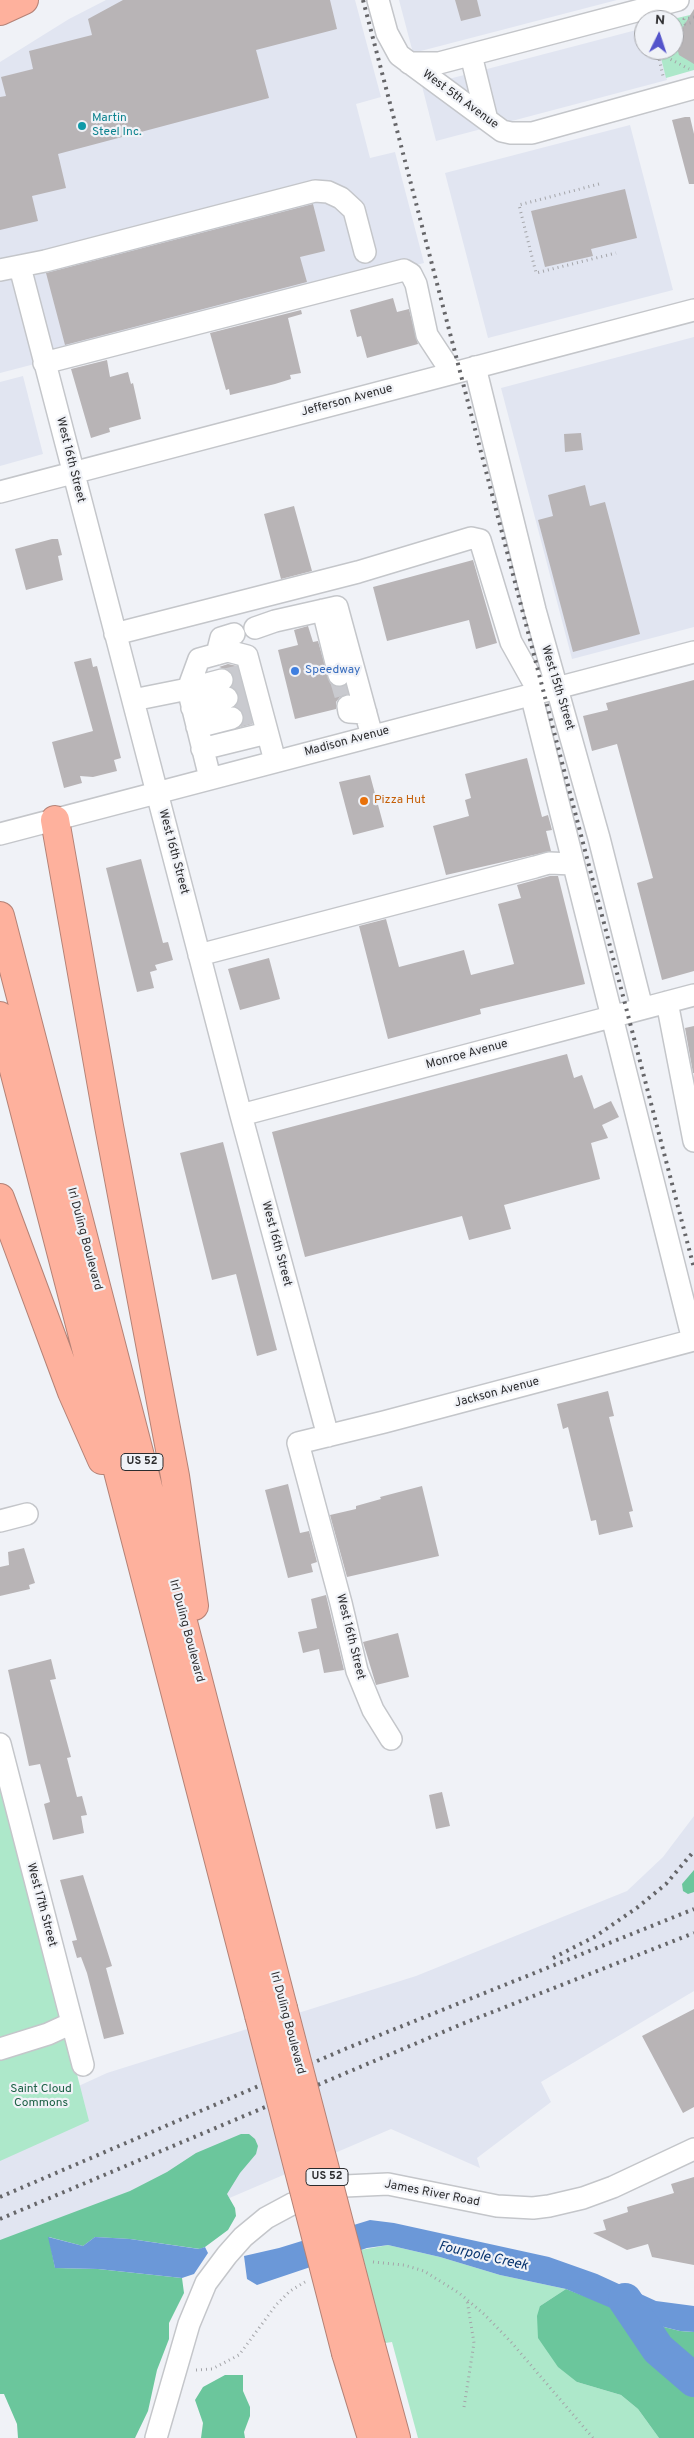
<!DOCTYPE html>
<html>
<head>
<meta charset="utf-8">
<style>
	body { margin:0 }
	#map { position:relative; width:694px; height:2438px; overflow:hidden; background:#f0f2f7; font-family:Overpass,sans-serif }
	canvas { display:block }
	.north { position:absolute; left:634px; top:10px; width:50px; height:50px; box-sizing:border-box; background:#f0f2f7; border:1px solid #a2a3a7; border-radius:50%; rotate:4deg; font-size:14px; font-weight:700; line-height:20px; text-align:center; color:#2c2c2e }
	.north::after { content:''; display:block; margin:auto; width:18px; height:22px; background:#5454cb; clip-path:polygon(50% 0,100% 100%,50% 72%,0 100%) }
</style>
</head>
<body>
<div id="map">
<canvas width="694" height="2438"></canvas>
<div class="north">N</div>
</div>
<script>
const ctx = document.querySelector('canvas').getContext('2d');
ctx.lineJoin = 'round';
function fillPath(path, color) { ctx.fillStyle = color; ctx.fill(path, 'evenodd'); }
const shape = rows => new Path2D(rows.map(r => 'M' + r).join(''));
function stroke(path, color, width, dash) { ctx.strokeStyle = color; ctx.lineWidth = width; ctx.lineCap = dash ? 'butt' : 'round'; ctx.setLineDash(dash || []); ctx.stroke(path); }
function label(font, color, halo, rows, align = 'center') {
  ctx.font = font + ' Overpass,sans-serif'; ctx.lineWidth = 4.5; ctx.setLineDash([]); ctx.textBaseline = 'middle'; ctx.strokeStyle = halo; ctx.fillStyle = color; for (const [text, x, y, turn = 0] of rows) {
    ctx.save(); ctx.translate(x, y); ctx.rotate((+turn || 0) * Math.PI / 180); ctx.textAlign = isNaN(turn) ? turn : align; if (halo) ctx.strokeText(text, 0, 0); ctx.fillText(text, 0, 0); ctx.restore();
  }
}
fillPath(shape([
	[106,0,355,0,381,97,356,104,370,158,395,152,424,263,0,373,0,62,69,19],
	[399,0,617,0,413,53],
	[644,28,644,50,659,50,667,80,436,141,422,86],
	[630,125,673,290,488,338,445,173],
	[694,337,694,627,572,659,501,388],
	[23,376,43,454,0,466,0,382],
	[694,1816,694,1991,541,2082,551,2102,477,2158,480,2168,391,2129,0,2296,0,2122,107,2073,416,1976,627,1891,663,1857]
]), '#e1e5f1');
fillPath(shape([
	[694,14,694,70,666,78,659,50,674,50,674,20,669,20],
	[0,1775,89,2121,0,2161],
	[388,2245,440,2257,500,2275,566,2289,540,2306,577,2382,621,2395,638,2409,659,2438,418,2438,392,2342,385,2343,361,2250]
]), '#ade8ca');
fillPath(shape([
	[694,1870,694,1892,688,1894,683,1891,682,1884],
	[241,2134,249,2134,255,2139,258,2146,256,2154,240,2173,227,2194,235,2208,236,2216,228,2230,205,2247,200,2249,130,2239,95,2237,83,2246,49,2237,55,2268,98,2269,182,2278,184,2293,169,2323,169,2339,157,2370,148,2411,135,2438,18,2438,17,2424,4,2394,0,2394,0,2240,130,2191,167,2172,196,2153],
	[566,2289,610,2306,660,2362,694,2390,694,2438,659,2438,638,2409,621,2395,577,2382,558,2367,538,2338,537,2316,540,2306],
	[660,2326,680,2331,694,2332,694,2365,662,2333],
	[225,2375,243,2375,243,2391,250,2407,250,2416,244,2432,245,2438,201,2438,203,2423,195,2400,203,2387]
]), '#6bc69c');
fillPath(shape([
	[370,2220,394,2223,549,2257,597,2274,656,2301,694,2306,694,2332,680,2331,644,2322,566,2289,500,2275,440,2257,388,2245,367,2248,257,2285,247,2279,244,2256,279,2248],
	[48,2237,83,2246,95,2237,130,2239,199,2249,205,2247,208,2253,194,2274,182,2278,98,2269,55,2268]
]), '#6b98d8');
stroke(shape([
	[625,2300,658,2349,694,2380]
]), '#6b98d8', 34);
fillPath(shape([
	[123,0,330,0,337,29,256,50,269,98,58,154,66,188,32,196,38,221,0,230,0,97,6,96,1,77,33,69,29,51,92,35,88,19],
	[455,0,477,0,481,16,461,21],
	[694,9,694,64,679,55,675,40],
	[685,117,690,117,694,134,694,184,689,184,672,120],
	[625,189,637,238,591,249,593,256,545,267,531,211],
	[313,204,325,251,300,257,307,282,65,345,46,273],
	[393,298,397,312,409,309,418,344,367,358,361,336,357,337,350,310],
	[301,310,302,314,288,318,301,373,290,375,291,379,275,384,230,395,229,389,226,390,210,333],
	[107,360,110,377,128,372,131,384,133,383,141,419,109,428,110,432,91,438,71,369],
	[581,433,583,450,565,452,564,434],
	[585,485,590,506,605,502,640,634,573,652,538,520,553,516,548,495],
	[294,506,312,571,281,579,264,514],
	[52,539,58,539,62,555,58,556,63,580,26,590,15,549],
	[473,560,497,643,476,649,469,620,387,641,373,587],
	[308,626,313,642,318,641,330,683,336,687,345,685,348,694,340,697,336,702,336,709,295,719,278,650,298,645,294,630],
	[91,658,93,667,97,666,121,758,114,760,117,771,93,777,80,776,82,783,64,788,52,742,93,731,74,662],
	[228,664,237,666,252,724,241,727,244,715,236,706,239,695,232,687,234,676,230,671,219,667],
	[694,680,694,971,662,980,637,883,653,878,617,744,592,751,583,716,608,710,606,703],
	[527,758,542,817,548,815,552,830,546,831,551,851,446,875,433,826,469,816,465,800,471,798,465,774],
	[370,775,384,827,353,835,339,782],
	[141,859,163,943,168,942,173,960,155,965,157,970,150,972,154,988,137,992,106,868],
	[550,876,558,876,585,984,480,1009,481,1014,388,1039,359,926,386,919,399,967,464,950,471,975,514,964,498,904,521,898,517,885],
	[269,958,280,999,240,1010,228,969],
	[694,1026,694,1073,693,1073,685,1028],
	[567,1054,574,1078,582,1075,594,1109,611,1101,619,1117,602,1125,608,1138,591,1143,600,1179,504,1205,511,1229,469,1240,462,1216,305,1257,272,1132],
	[223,1142,277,1350,257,1356,236,1274,212,1280,180,1153],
	[608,1391,614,1416,609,1417,633,1511,629,1512,633,1527,599,1535,596,1520,591,1521,568,1427,563,1429,557,1404],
	[288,1484,300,1533,309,1531,317,1562,311,1564,313,1572,288,1578,265,1490],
	[422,1486,439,1556,347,1577,330,1515,356,1509,356,1506,381,1499,380,1497],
	[24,1548,35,1583,29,1585,30,1589,0,1596,0,1567,9,1565,8,1552],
	[326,1595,344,1670,324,1673,319,1649,303,1653,298,1632,317,1628,311,1599],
	[398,1633,409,1677,376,1685,363,1642],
	[51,1659,56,1679,50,1680,71,1757,67,1758,77,1797,82,1796,87,1815,81,1816,84,1833,53,1840,44,1804,50,1802,40,1764,29,1766,8,1670],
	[442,1792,450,1826,436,1829,429,1795],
	[83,1875,112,1966,106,1968,124,2034,104,2039,87,1973,81,1957,77,1958,72,1941,77,1940,60,1880],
	[694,2009,694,2107,683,2113,642,2036],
	[694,2177,694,2265,652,2257,648,2244,627,2250,593,2233,606,2230,603,2220,628,2212,627,2207,674,2193,671,2184]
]), '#b8b4b6');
stroke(shape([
	[339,675,348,706],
	[222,680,242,675],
	[227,698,246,694],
	[232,718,251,713]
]), '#c9cacf', 21, [21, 11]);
const minor = shape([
	[378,0,387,33,399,55,502,131,511,133,532,133,694,88],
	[471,55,487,120],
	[409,63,439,63,678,0],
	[20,267,241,1115,328,1436],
	[0,270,45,261,315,191,328,192,341,198,354,210,365,252],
	[44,363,404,270,411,274,416,284,427,335,452,373],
	[475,367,535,610,599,838,642,1008],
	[0,492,694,310],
	[323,610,339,675],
	[255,628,275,621,337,607,372,736],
	[115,634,358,572,471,538,480,540,511,642,539,692],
	[217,654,221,638,234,634],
	[188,689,199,659,228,651,247,656,275,761],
	[188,689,222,680],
	[531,694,693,1340],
	[133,700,188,689,210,778],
	[348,706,349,712,366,713],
	[192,708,227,698],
	[197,727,232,718],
	[202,749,267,733],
	[0,834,694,652],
	[199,955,535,867,549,863,573,864],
	[667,1002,694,1141],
	[241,1115,694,995],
	[0,1521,27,1514],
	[391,1739,373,1710,357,1671,341,1603,298,1443,384,1422,694,1340],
	[0,1744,83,2065],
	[0,2049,48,2034,72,2023],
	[156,2438,189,2324,206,2283,227,2255,243,2237,266,2218,292,2204,345,2186,388,2184,497,2206,533,2208,549,2206,583,2198,613,2187,694,2149]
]);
const highway = shape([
	[0,11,24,0],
	[55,820,109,1126,175,1476,194,1606],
	[0,916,283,2008],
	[0,1016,259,2015],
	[0,1198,72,1392,102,1460],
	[371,2346,396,2438],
	[346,2353,372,2438]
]);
stroke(minor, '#c4c6ca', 24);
stroke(highway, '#b48276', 30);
stroke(shape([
	[694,17,684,19,685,24,694,22],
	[657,50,663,76],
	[668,50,670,59,689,69],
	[599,184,519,205,536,273,616,253],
	[373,2262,404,2265,424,2271,459,2293,484,2314,512,2343,593,2438],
	[196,2370,212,2369,239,2355,276,2305,290,2291,305,2282],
	[464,2407,474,2343,467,2300]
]), '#a4a5a9', 3, [1, 4]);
stroke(minor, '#fff', 21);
stroke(highway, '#feb19d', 28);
stroke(shape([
	[363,0,694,1268],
	[553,1958,596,1936,638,1907,666,1884,694,1851],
	[0,2197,345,2049,694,1909],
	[0,2219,462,2024,694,1933]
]), '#666669', 4, [2.5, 5]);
const highwayBridge = shape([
	[283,2008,371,2346],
	[259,2015,346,2353]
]);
stroke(highwayBridge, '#b48276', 30, []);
stroke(highwayBridge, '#feb19d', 28);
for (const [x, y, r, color] of [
	[82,126,5,"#0f9aa8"],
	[295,671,5,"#3f7fe0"],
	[364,801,5,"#e8710a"]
]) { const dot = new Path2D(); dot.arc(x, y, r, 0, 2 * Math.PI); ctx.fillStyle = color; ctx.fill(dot); stroke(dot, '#f0f2f7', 2); }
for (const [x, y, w] of [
	[142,1462,42],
	[327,2177,42]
]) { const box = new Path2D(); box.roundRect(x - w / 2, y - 8.5, w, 17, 4); ctx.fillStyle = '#f0f2f7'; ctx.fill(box); stroke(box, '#2c2c2e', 1); }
label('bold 11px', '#2c2c2e', null, [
	["US 52",142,1462],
	["US 52",327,2177]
]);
label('12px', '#2c2c2e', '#f0f2f7', [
	["West 5th Avenue",460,100,36],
	["Jefferson Avenue",347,401,-15],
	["West 16th Street",70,460,76],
	["West 15th Street",557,688,73],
	["Madison Avenue",347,742,-15],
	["West 16th Street",173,852,75],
	["Monroe Avenue",467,1055,-15],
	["Irl Duling Boulevard",84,1239,75],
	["West 16th Street",276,1244,75],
	["Jackson Avenue",497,1393,-15],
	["Irl Duling Boulevard",186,1631,75],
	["West 16th Street",350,1637,76],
	["West 17th Street",41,1905,75],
	["Irl Duling Boulevard",287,2023,75],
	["James River Road",432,2194,11]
]);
label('12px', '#0d838f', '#f0f2f7', [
	["Martin",92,119],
	["Steel Inc.",92,133]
], 'left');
label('12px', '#366cbe', '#f0f2f7', [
	["Speedway",305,671]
], 'left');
label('12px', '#c56008', '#f0f2f7', [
	["Pizza Hut",374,801]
], 'left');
label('12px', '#1c6145', '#f0f2f7', [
	["Saint Cloud",41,2090],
	["Commons",41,2104]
]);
label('italic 14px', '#09356f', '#f0f2f7', [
	["Fourpole Creek",483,2257,13]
]);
</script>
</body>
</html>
